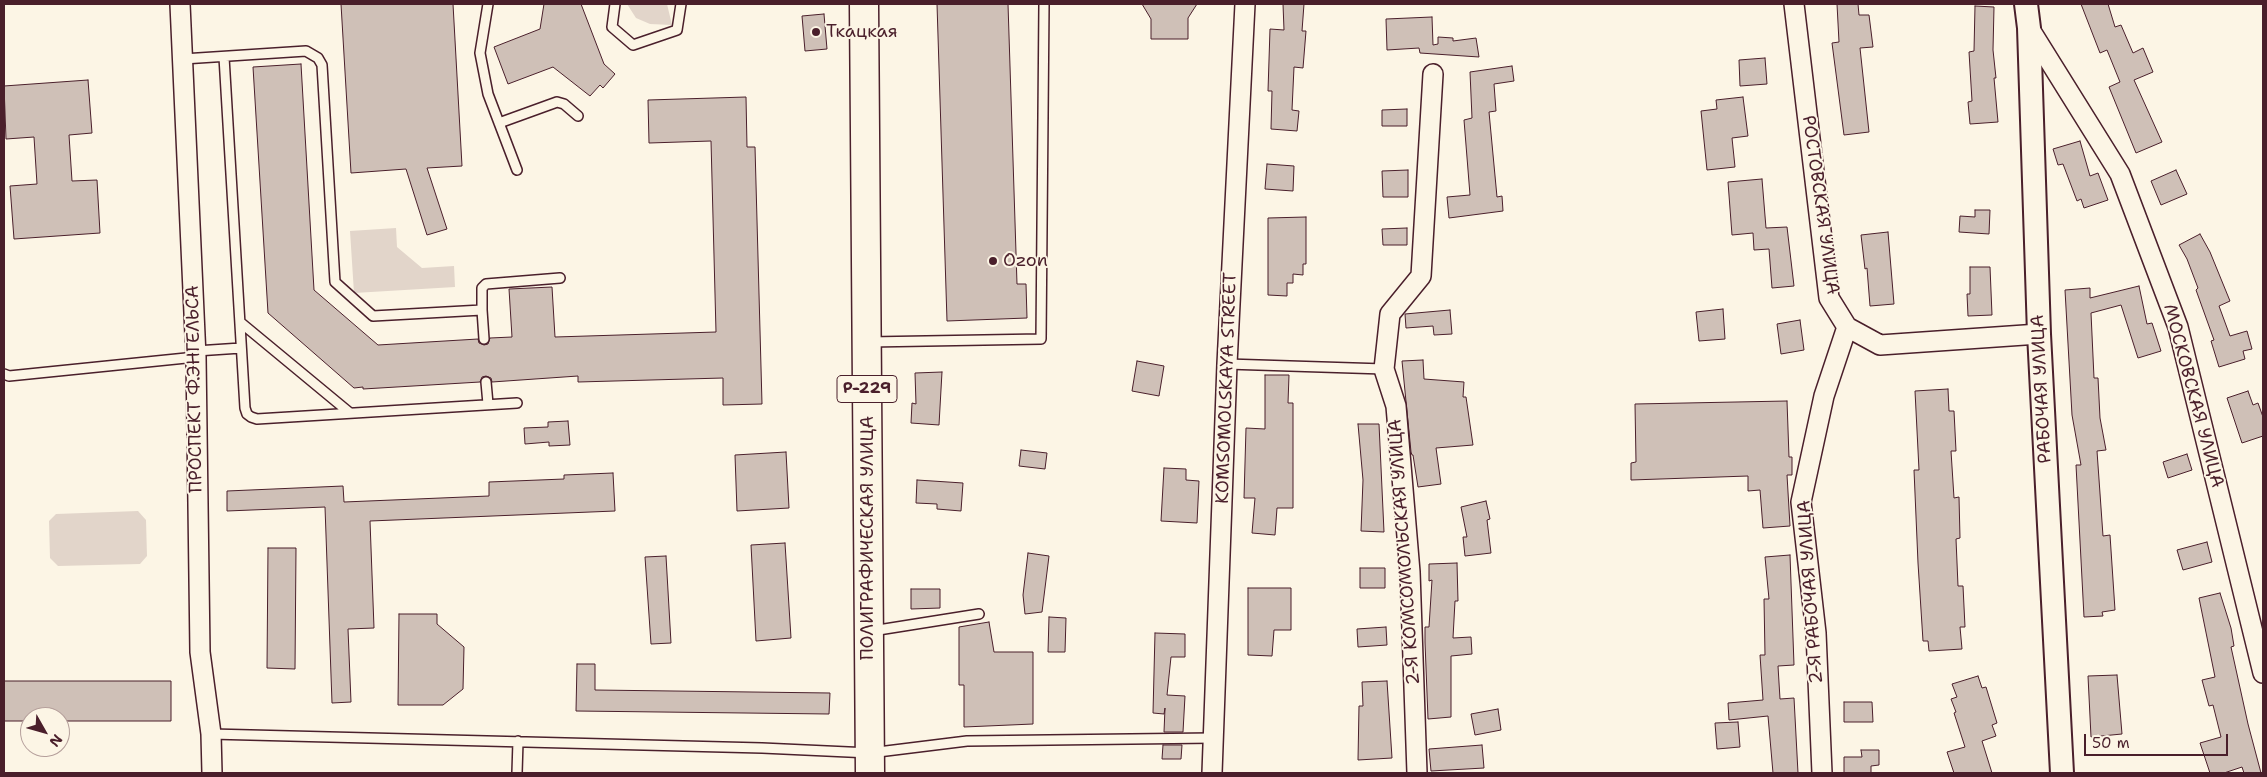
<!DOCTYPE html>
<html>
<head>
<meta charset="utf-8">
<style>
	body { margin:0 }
	#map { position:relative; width:2267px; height:777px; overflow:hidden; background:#fcf5e5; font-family:"Shantell Sans",sans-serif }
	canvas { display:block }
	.frame { position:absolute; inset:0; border:5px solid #4a1f2b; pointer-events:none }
	.north { position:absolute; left:20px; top:707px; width:50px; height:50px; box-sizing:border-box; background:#fcf5e5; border:1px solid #b59f9b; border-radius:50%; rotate:128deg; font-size:14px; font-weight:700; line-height:20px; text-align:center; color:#4a1f2b }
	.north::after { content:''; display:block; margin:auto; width:18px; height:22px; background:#4a1f2b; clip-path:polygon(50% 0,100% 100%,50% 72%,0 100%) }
	.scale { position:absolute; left:2084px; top:734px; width:144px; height:22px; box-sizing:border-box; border:2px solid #4a1f2b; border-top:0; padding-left:6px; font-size:15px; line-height:18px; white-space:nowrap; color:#4a1f2b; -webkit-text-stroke:4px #fcf5e5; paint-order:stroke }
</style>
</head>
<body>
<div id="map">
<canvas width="2267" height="777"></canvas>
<div class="frame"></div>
<div class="north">N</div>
<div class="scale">50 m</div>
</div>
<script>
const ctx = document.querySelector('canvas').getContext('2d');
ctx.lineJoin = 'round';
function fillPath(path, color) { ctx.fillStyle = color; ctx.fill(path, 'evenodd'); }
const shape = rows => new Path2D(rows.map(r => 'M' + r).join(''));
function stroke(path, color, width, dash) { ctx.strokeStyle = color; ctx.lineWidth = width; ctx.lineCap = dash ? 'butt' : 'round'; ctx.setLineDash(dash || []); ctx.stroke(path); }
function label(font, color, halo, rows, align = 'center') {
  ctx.font = font + ' "Shantell Sans",sans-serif'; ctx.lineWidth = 4; ctx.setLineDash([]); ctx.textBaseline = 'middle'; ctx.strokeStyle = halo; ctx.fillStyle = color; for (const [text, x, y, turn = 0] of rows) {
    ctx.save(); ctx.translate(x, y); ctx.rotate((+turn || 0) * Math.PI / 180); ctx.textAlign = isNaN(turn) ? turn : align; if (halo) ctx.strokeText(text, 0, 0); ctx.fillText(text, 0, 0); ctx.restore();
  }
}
fillPath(shape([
	[627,4,667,4,672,25,650,24,636,18],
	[396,228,397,247,422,268,454,266,455,287,354,293,350,231],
	[138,511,146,520,147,556,140,564,58,566,50,558,49,521,56,514]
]), '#e2d5ca');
const building = shape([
	[341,4,453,4,462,166,427,168,447,229,427,235,406,169,351,173,341,4],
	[544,4,581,4,604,64,615,74,603,88,600,85,590,96,553,67,508,84,494,47,540,29,544,4],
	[937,4,1008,4,1017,284,1026,284,1027,318,947,321,937,4],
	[1142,4,1197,4,1188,18,1188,39,1151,39,1151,19,1142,4],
	[1283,4,1304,4,1302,31,1306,31,1303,68,1294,67,1292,110,1299,111,1297,131,1271,129,1272,91,1268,91,1270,29,1284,30,1283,4],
	[1837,4,1858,4,1859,15,1869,15,1873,47,1860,48,1869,132,1844,135,1832,43,1839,42,1837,4],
	[2081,4,2108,4,2115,27,2121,25,2133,53,2143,48,2153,72,2134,80,2162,142,2136,153,2109,87,2120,82,2107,50,2100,53,2081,4],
	[1975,6,1994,7,1993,50,1996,78,1994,78,1998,122,1970,124,1968,102,1972,101,1969,52,1974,51,1975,6],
	[824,14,827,49,805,51,802,16,824,14],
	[1432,17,1433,45,1438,44,1438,37,1453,38,1453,41,1476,38,1479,57,1420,53,1419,48,1387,50,1386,19,1432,17],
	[1765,58,1767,84,1740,86,1739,60,1765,58],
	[301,64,314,290,378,345,478,339,479,343,484,345,488,344,490,338,512,337,509,289,552,287,555,337,716,332,711,141,649,143,648,100,746,97,747,147,755,147,762,404,723,405,723,378,578,382,578,376,492,382,491,378,486,376,482,377,480,382,363,389,363,387,354,388,268,313,253,67,301,64],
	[1512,66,1514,81,1494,84,1496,111,1489,112,1497,197,1502,196,1503,211,1449,218,1447,197,1470,195,1464,120,1472,118,1470,72,1512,66],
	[88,80,92,133,69,135,72,181,97,180,100,233,14,239,10,186,37,184,34,137,6,139,4,86,88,80],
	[1743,97,1748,136,1732,138,1735,167,1707,170,1701,111,1717,109,1716,100,1743,97],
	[1407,109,1407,126,1382,126,1382,110,1407,109],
	[2080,141,2090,176,2098,173,2108,200,2084,208,2081,199,2077,201,2063,164,2058,165,2053,149,2080,141],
	[1267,164,1294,166,1293,191,1265,189,1267,164],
	[1408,170,1408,197,1383,197,1382,171,1408,170],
	[2176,170,2187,194,2161,205,2151,181,2176,170],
	[1762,179,1766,228,1787,227,1794,286,1772,288,1769,249,1754,250,1753,233,1732,235,1728,182,1762,179],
	[1975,210,1990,210,1989,234,1959,232,1960,216,1975,217,1975,210],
	[1306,217,1306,264,1303,264,1303,275,1293,274,1293,283,1287,283,1287,296,1268,295,1268,218,1306,217],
	[1407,228,1407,245,1383,245,1382,229,1407,228],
	[1888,232,1894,304,1870,306,1867,268,1865,269,1861,235,1888,232],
	[2200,234,2210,252,2230,301,2219,306,2230,336,2247,331,2252,349,2243,351,2245,359,2219,367,2211,341,2214,340,2196,290,2198,288,2187,259,2179,245,2200,234],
	[1970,267,1990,267,1992,315,1968,316,1967,294,1970,294,1970,267],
	[2139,286,2147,324,2152,323,2161,351,2138,358,2121,305,2091,313,2094,378,2098,378,2100,418,2106,450,2097,451,2103,536,2110,535,2115,610,2102,612,2103,616,2084,617,2076,465,2081,465,2072,415,2065,290,2090,288,2090,298,2139,286],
	[1723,309,1725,339,1699,341,1696,312,1723,309],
	[1450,310,1452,334,1434,335,1433,326,1406,328,1405,314,1450,310],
	[1800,320,1804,350,1781,354,1777,324,1800,320],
	[1423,360,1424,379,1464,382,1463,397,1466,397,1473,445,1436,448,1441,484,1418,487,1413,455,1412,455,1411,452,1402,361,1423,360],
	[1137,361,1164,366,1159,396,1132,391,1137,361],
	[942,372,939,425,911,423,912,403,916,404,915,373,942,372],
	[1265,375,1289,375,1288,403,1293,403,1293,508,1277,508,1275,535,1252,533,1255,498,1244,498,1246,428,1265,429,1265,375],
	[1948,389,1949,411,1954,411,1956,451,1951,451,1954,498,1959,497,1960,538,1956,539,1958,586,1963,586,1965,627,1960,627,1962,649,1929,651,1928,641,1923,641,1918,563,1914,470,1919,470,1915,391,1948,389],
	[2248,391,2253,405,2258,403,2263,417,2263,436,2242,443,2227,398,2248,391],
	[1787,401,1789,457,1792,457,1792,475,1787,475,1790,526,1763,528,1760,490,1748,491,1748,476,1631,480,1631,463,1636,462,1635,404,1787,401],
	[568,421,570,445,549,446,549,442,525,444,524,428,548,427,548,422,568,421],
	[1358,424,1379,424,1384,532,1361,531,1363,480,1358,424],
	[1021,450,1047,453,1045,469,1019,466,1021,450],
	[786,452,789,508,737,511,735,455,786,452],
	[2187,454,2192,470,2168,478,2163,462,2187,454],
	[1164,468,1186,469,1186,480,1199,481,1197,523,1161,521,1164,468],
	[613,473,615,511,370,521,374,628,348,629,351,702,332,703,325,507,227,511,227,491,343,486,344,502,489,496,489,482,564,479,564,475,613,473],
	[917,480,963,483,961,511,937,509,937,504,916,503,917,480],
	[1486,501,1490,519,1487,520,1491,553,1465,556,1463,537,1467,537,1461,507,1486,501],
	[2207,542,2212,562,2183,570,2177,550,2207,542],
	[785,543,791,638,756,641,751,545,785,543],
	[268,548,296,548,295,669,267,668,268,548],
	[1028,553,1049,556,1042,612,1025,614,1023,595,1028,553],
	[1790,555,1794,665,1778,666,1780,699,1794,698,1798,773,1773,773,1768,716,1729,720,1728,703,1763,700,1760,655,1765,655,1764,599,1769,599,1765,557,1790,555],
	[666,556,671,643,651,644,645,557,666,556],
	[1457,563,1458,601,1455,601,1453,638,1471,637,1472,654,1451,656,1451,717,1428,719,1425,642,1425,627,1429,627,1432,580,1429,581,1429,564,1457,563],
	[1360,568,1385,568,1385,588,1360,588,1360,568],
	[1248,588,1291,588,1291,630,1274,630,1272,656,1248,655,1248,588],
	[911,589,940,589,940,608,911,609,911,589],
	[2220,593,2231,628,2234,646,2231,647,2248,724,2261,773,2244,773,2242,767,2224,773,2210,773,2200,743,2221,737,2213,705,2209,706,2202,680,2215,677,2199,598,2220,593],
	[399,614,437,614,437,624,464,647,463,689,443,705,398,705,399,614],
	[1049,617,1066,618,1065,652,1048,652,1049,617],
	[989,622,994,652,1033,652,1033,724,964,727,964,685,959,685,959,627,989,622],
	[1386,627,1387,645,1358,647,1357,629,1386,627],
	[1155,633,1185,634,1185,657,1171,657,1167,695,1185,696,1183,732,1164,732,1165,708,1164,714,1153,713,1155,633],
	[577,664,595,664,595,690,830,693,829,714,576,711,577,664],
	[2117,675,2122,734,2091,737,2088,676,2117,675],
	[1978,676,1982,688,1986,687,1997,723,1992,725,1996,736,1982,741,1992,773,1954,773,1947,752,1965,747,1954,713,1956,712,1951,699,1957,697,1952,684,1978,676],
	[4,681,171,681,171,721,60,721,60,717,30,717,30,721,4,721,4,681],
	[1387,681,1392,758,1358,760,1359,706,1363,706,1362,682,1387,681],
	[1844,702,1872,702,1873,722,1844,722,1844,702],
	[1498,709,1501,730,1475,735,1471,714,1498,709],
	[1738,722,1740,747,1717,749,1715,723,1738,722],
	[1163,745,1182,745,1181,759,1162,759,1163,745],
	[1482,745,1484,768,1431,771,1429,749,1482,745],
	[1861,750,1879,750,1879,765,1871,766,1871,773,1844,773,1844,757,1862,757,1861,750]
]);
fillPath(building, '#cfc0b7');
stroke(building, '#4a1f2b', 1);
const service = shape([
	[488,4,480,53,488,94,517,170],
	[615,4,612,27,633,45,677,30,681,4],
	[224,57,245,408,247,414,251,417,257,419,517,403],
	[183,59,306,51,318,58,322,65,335,282,373,316,482,310,482,288,486,284,560,278],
	[499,123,557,102,564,104,578,116],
	[482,310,484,339],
	[240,322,350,413],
	[869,342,1041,339,1044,4],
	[196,351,241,348],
	[1227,364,1384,369],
	[4,374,9,376,196,357],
	[486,382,488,404],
	[872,631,979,614],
	[211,734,762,748,870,753,967,741,1213,738],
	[517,773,518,741]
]);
const minor = shape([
	[180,4,196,357,200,652,211,734,212,773],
	[1794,4,1829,298,1847,327,1880,345,2039,334],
	[2029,28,2120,174,2178,327,2263,673],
	[1212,773,1227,364,1245,4],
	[1417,773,1410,572,1396,406,1384,369,1390,314,1421,276,1433,74],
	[1822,773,1816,633,1801,502,1824,396,1847,327]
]);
const tertiary = shape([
	[2026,4,2029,28,2039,334,2062,773]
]);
const primary = shape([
	[864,4,870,773]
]);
stroke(service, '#4a1f2b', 12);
stroke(minor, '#4a1f2b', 22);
stroke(tertiary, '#4a1f2b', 26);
stroke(primary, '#4a1f2b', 31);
stroke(service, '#fcf5e5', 9);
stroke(minor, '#fcf5e5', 19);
stroke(tertiary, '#fcf5e5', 22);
stroke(primary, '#fcf5e5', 28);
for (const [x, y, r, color] of [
	[816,32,5,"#4a1f2b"],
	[993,261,5,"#4a1f2b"]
]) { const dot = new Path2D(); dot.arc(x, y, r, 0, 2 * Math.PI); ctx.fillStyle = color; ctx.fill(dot); stroke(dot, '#fcf5e5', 2); }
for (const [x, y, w] of [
	[867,389,60]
]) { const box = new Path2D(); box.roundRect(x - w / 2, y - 13.5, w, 27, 4); ctx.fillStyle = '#fcf5e5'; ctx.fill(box); stroke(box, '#4a1f2b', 1); }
label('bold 16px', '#4a1f2b', null, [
	["Р-229",867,389]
]);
label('18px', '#4a1f2b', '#fcf5e5', [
	["Ткацкая",826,32],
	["Ozon",1003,261]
], 'left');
label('18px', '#4a1f2b', '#fcf5e5', [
	["РОСТОВСКАЯ УЛИЦА",1820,205,82],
	["KOMSOMOLSKAYA STREET",1227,388,-88],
	["ПРОСПЕКТ Ф.ЭНГЕЛЬСА",195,389,-91],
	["РАБОЧАЯ УЛИЦА",2042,389,-93],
	["МОСКОВСКАЯ УЛИЦА",2193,396,75],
	["ПОЛИГРАФИЧЕСКАЯ УЛИЦА",868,538,-90],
	["2-Я КОМСОМОЛЬСКАЯ УЛИЦА",1405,552,-94],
	["2-Я РАБОЧАЯ УЛИЦА",1811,592,-94]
]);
</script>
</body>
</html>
